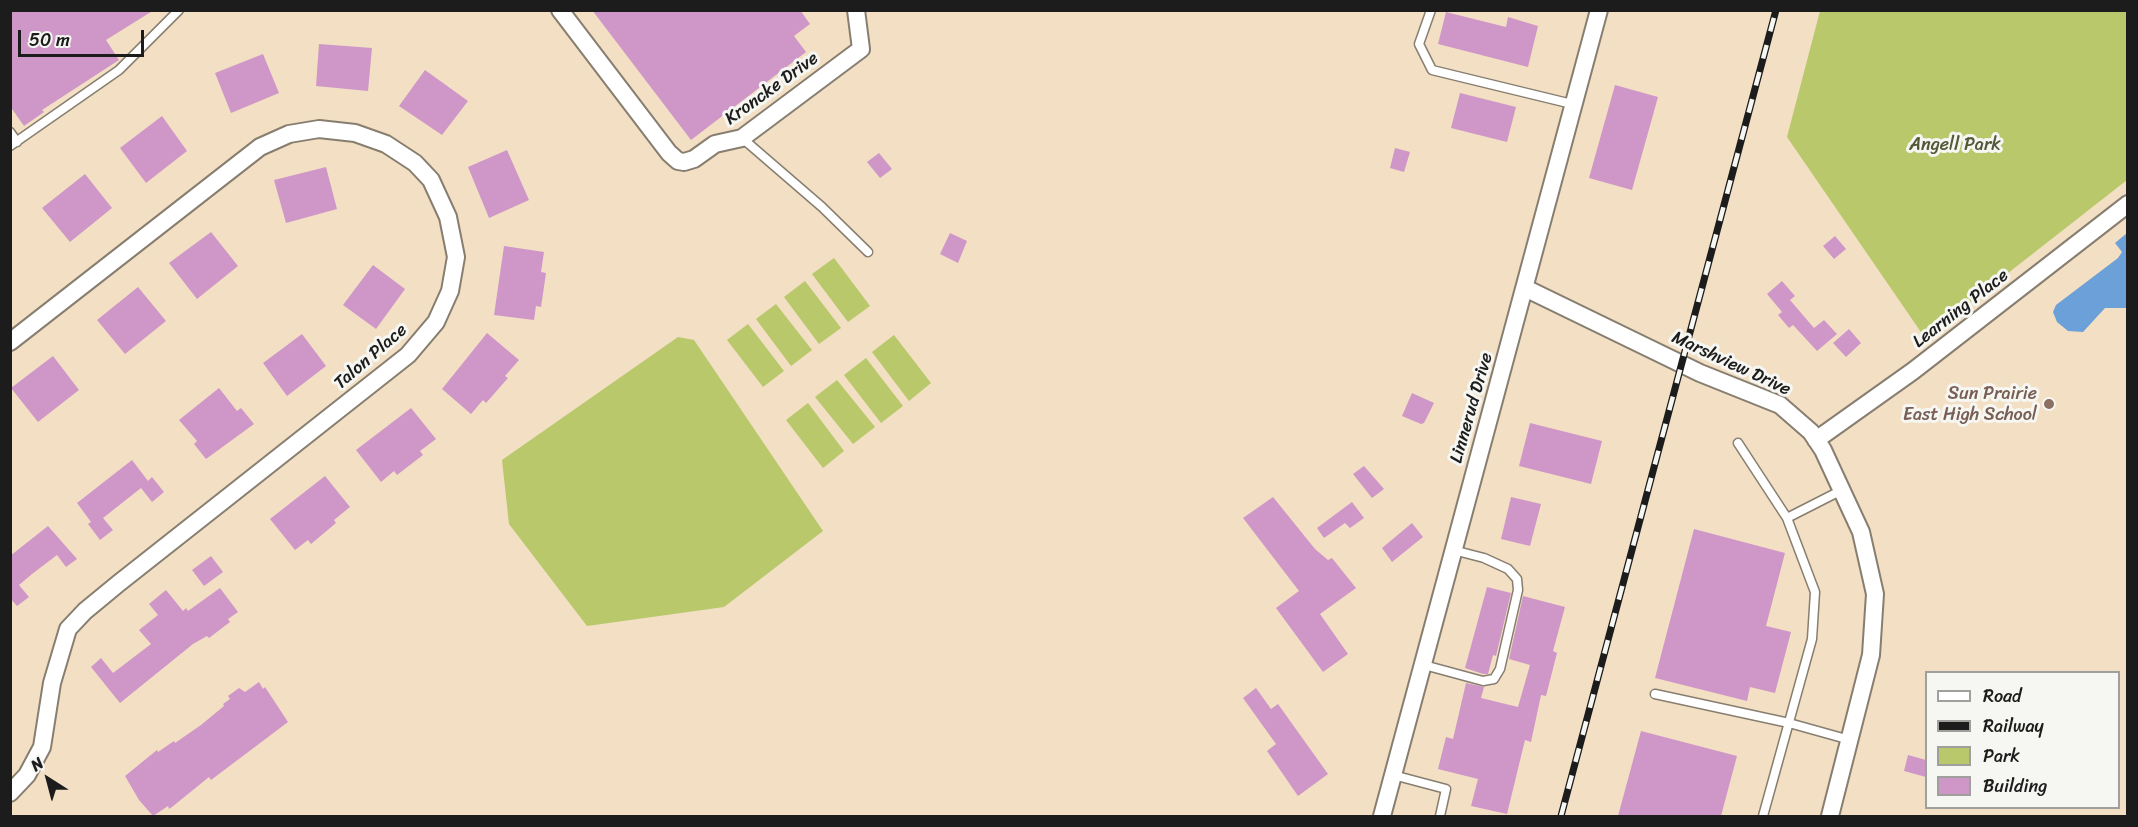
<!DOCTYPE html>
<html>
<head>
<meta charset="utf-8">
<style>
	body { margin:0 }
	#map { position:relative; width:2138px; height:827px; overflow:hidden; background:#f2dfc4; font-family:Sriracha,sans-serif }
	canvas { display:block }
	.frame { position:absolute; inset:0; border:12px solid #1c1c1c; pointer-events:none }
	.legend { position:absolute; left:1925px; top:671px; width:195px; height:138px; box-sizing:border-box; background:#f6f6f2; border:2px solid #9f9f9c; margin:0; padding:8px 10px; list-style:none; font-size:18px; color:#1c1c1c }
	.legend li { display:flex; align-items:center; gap:12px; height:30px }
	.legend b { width:30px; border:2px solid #9f9f9c }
	.north { position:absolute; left:18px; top:749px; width:60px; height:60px; -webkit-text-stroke:4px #f6f6f2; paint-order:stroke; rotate:324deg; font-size:16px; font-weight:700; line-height:24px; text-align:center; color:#1c1c1c }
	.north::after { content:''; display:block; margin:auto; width:21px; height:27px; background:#1c1c1c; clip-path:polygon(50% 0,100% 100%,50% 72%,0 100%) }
	.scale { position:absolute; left:18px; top:30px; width:126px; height:27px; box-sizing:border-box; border:3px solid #1c1c1c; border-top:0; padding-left:8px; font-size:18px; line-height:21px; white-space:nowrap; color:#1c1c1c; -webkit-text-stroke:4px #f6f6f2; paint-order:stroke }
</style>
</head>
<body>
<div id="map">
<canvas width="2138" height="827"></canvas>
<div class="frame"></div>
<ul class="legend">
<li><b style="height:8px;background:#fff"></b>Road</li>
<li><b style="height:8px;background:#1c1c1c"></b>Railway</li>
<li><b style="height:16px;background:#b8c86a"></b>Park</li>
<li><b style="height:16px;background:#cf97c7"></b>Building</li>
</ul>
<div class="north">N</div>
<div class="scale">50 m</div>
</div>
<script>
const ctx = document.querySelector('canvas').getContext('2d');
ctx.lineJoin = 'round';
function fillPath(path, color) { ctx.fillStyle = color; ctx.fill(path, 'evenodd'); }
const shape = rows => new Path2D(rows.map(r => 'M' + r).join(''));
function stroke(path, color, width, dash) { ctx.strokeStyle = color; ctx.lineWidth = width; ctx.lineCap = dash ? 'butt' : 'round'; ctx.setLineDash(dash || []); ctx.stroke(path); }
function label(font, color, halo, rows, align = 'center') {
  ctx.font = font + ' Sriracha,sans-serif'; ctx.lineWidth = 6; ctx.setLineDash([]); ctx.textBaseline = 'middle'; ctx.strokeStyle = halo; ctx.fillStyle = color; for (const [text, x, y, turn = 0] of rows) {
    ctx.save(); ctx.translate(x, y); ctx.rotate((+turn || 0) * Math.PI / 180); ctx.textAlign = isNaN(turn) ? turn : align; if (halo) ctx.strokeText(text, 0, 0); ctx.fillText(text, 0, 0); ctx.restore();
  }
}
fillPath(shape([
	[1820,11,2127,11,2127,180,1925,338,1787,137],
	[834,258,870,306,848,322,812,274],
	[805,281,841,328,819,344,784,297],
	[776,304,812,350,791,366,756,319],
	[748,324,784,371,763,387,727,340],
	[894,335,931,383,909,401,872,352],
	[678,337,694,340,823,531,724,607,587,626,509,524,502,460],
	[866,358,903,406,881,423,844,375],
	[837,380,875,427,853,444,815,397],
	[808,403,844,451,823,468,786,420]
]), '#b8c86a');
fillPath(shape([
	[2127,233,2127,308,2105,308,2083,332,2068,331,2057,322,2053,312,2056,305,2118,258,2122,252,2115,243]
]), '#6ba0d8');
fillPath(shape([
	[10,10,154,10,106,40,119,60,42,110,44,112,24,126,10,106],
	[592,10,800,10,810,24,794,36,806,52,691,140],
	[1446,12,1506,27,1508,17,1538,26,1528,67,1438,44],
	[319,44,372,48,368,91,316,86],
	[263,54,279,93,231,113,215,73],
	[425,70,468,101,442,135,399,106],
	[1615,85,1658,97,1632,190,1589,178],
	[1460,93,1516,107,1507,142,1451,128],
	[162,116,187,151,146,183,120,148],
	[1395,148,1410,152,1404,172,1390,168],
	[507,150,529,200,489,218,468,167],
	[879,153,892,169,880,178,867,162],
	[326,167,337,209,286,223,274,180],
	[85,174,112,208,70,242,42,208],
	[211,232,238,266,197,299,169,263],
	[950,233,967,241,958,263,940,254],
	[1835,236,1846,249,1834,259,1823,246],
	[504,246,544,252,541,272,546,273,541,307,536,306,534,320,494,315],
	[373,265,405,289,376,329,343,305],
	[1782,281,1795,296,1790,300,1814,328,1824,320,1837,334,1817,351,1793,325,1789,328,1778,315,1782,312,1767,294],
	[138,287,166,321,125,354,97,320],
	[1849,329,1861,343,1846,357,1833,343],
	[487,333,519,360,505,376,508,378,486,403,483,400,471,414,442,389],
	[302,334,326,366,287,396,263,363],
	[53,356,79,390,38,422,11,388],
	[219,388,237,411,241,408,254,424,206,459,194,444,197,441,179,420],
	[1412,393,1434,403,1424,423,1421,424,1402,416],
	[411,408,436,439,420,451,423,455,397,475,394,471,381,482,356,450],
	[1530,423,1602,441,1591,484,1519,466],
	[132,460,148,481,152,477,164,492,152,502,141,488,103,518,113,530,100,540,88,524,91,522,77,503],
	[1364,466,1384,489,1372,498,1353,474],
	[325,476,350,507,334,520,336,523,311,544,308,540,295,550,270,519],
	[1273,497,1315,549,1328,560,1332,558,1356,588,1320,614,1348,654,1323,672,1276,608,1299,591,1243,518],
	[1511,497,1541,504,1530,546,1501,539],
	[1352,502,1364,518,1350,528,1345,523,1324,538,1317,528],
	[1412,523,1423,537,1392,562,1382,548],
	[48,526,77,559,66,567,57,555,32,574,19,585,29,597,17,606,10,598,10,556],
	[1694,529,1785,553,1766,626,1791,632,1775,693,1750,687,1747,701,1655,678],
	[211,556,223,572,204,586,192,570],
	[1487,587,1511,593,1496,656,1493,655,1488,674,1483,674,1465,668],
	[220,588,238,612,228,619,230,622,209,638,207,636,193,644,120,703,91,667,101,658,113,673,151,644,139,630,158,615,149,604,166,590,183,611,186,608,188,611],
	[1523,596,1565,607,1553,651,1557,653,1546,696,1541,695,1531,742,1525,740,1507,814,1471,806,1478,779,1438,769,1446,737,1453,739,1466,683,1484,687,1481,698,1518,707,1530,665,1509,659],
	[259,682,263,689,265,687,288,722,211,780,209,777,172,807,169,809,168,806,153,816,139,800,125,776,157,750,158,752,174,741,175,743,201,725,224,706,223,704,230,699,228,696,239,688,245,692],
	[1256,688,1271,709,1278,704,1328,774,1298,796,1267,751,1276,744,1243,698],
	[1641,731,1737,756,1721,816,1618,816],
	[1908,755,1926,760,1926,777,1904,771]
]), '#cf97c7');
const lane = shape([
	[1431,10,1419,44,1432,70,1572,104],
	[10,132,17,142],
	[742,138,822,207,868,252],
	[10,146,119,70,179,10],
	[1738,443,1787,518],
	[1424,665,1483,681,1494,679,1500,669,1518,590,1517,579,1508,569,1484,558,1453,550],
	[1655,694,1789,723,1850,740],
	[1393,775,1446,789,1440,816],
	[1763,816,1812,639,1815,592,1787,518,1842,490]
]);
const street = shape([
	[560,10,669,153,678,161,684,162,694,159,715,144,742,138,861,49,856,10],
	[1525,288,1700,373,1780,405,1811,432,1823,450,1861,532,1875,594,1871,655,1830,816],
	[10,342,260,147,289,134,319,129,355,133,386,144,415,163,431,180,448,217,456,257,450,291,436,322,408,355,119,583,85,611,68,629,52,683,42,747,27,775,10,793],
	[1816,440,1913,371,2128,204],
	[1382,816,1599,10]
]);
stroke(lane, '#877e70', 11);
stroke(street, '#877e70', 20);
stroke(lane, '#fff', 8);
stroke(street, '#fff', 16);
const rail = shape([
	[1561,816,1776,10]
]);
stroke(rail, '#1c1c1c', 7);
stroke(rail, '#f6f6f2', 4.5, [14]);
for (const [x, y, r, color] of [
	[2049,404,6,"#8d6e63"]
]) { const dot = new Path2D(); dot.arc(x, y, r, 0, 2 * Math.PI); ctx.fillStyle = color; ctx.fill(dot); stroke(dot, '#f6f6f2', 2); }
label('18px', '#1c1c1c', '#f6f6f2', [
	["Kroncke Drive",772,89,-36],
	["Learning Place",1961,309,-38],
	["Talon Place",371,357,-41],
	["Marshview Drive",1731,364,25],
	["Linnerud Drive",1472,408,-74]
]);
label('18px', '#535837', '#f6f6f2', [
	["Angell Park",1955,145]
]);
label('18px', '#785e54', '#f6f6f2', [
	["Sun Prairie",2037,394],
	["East High School",2037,415]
], 'right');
</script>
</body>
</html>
